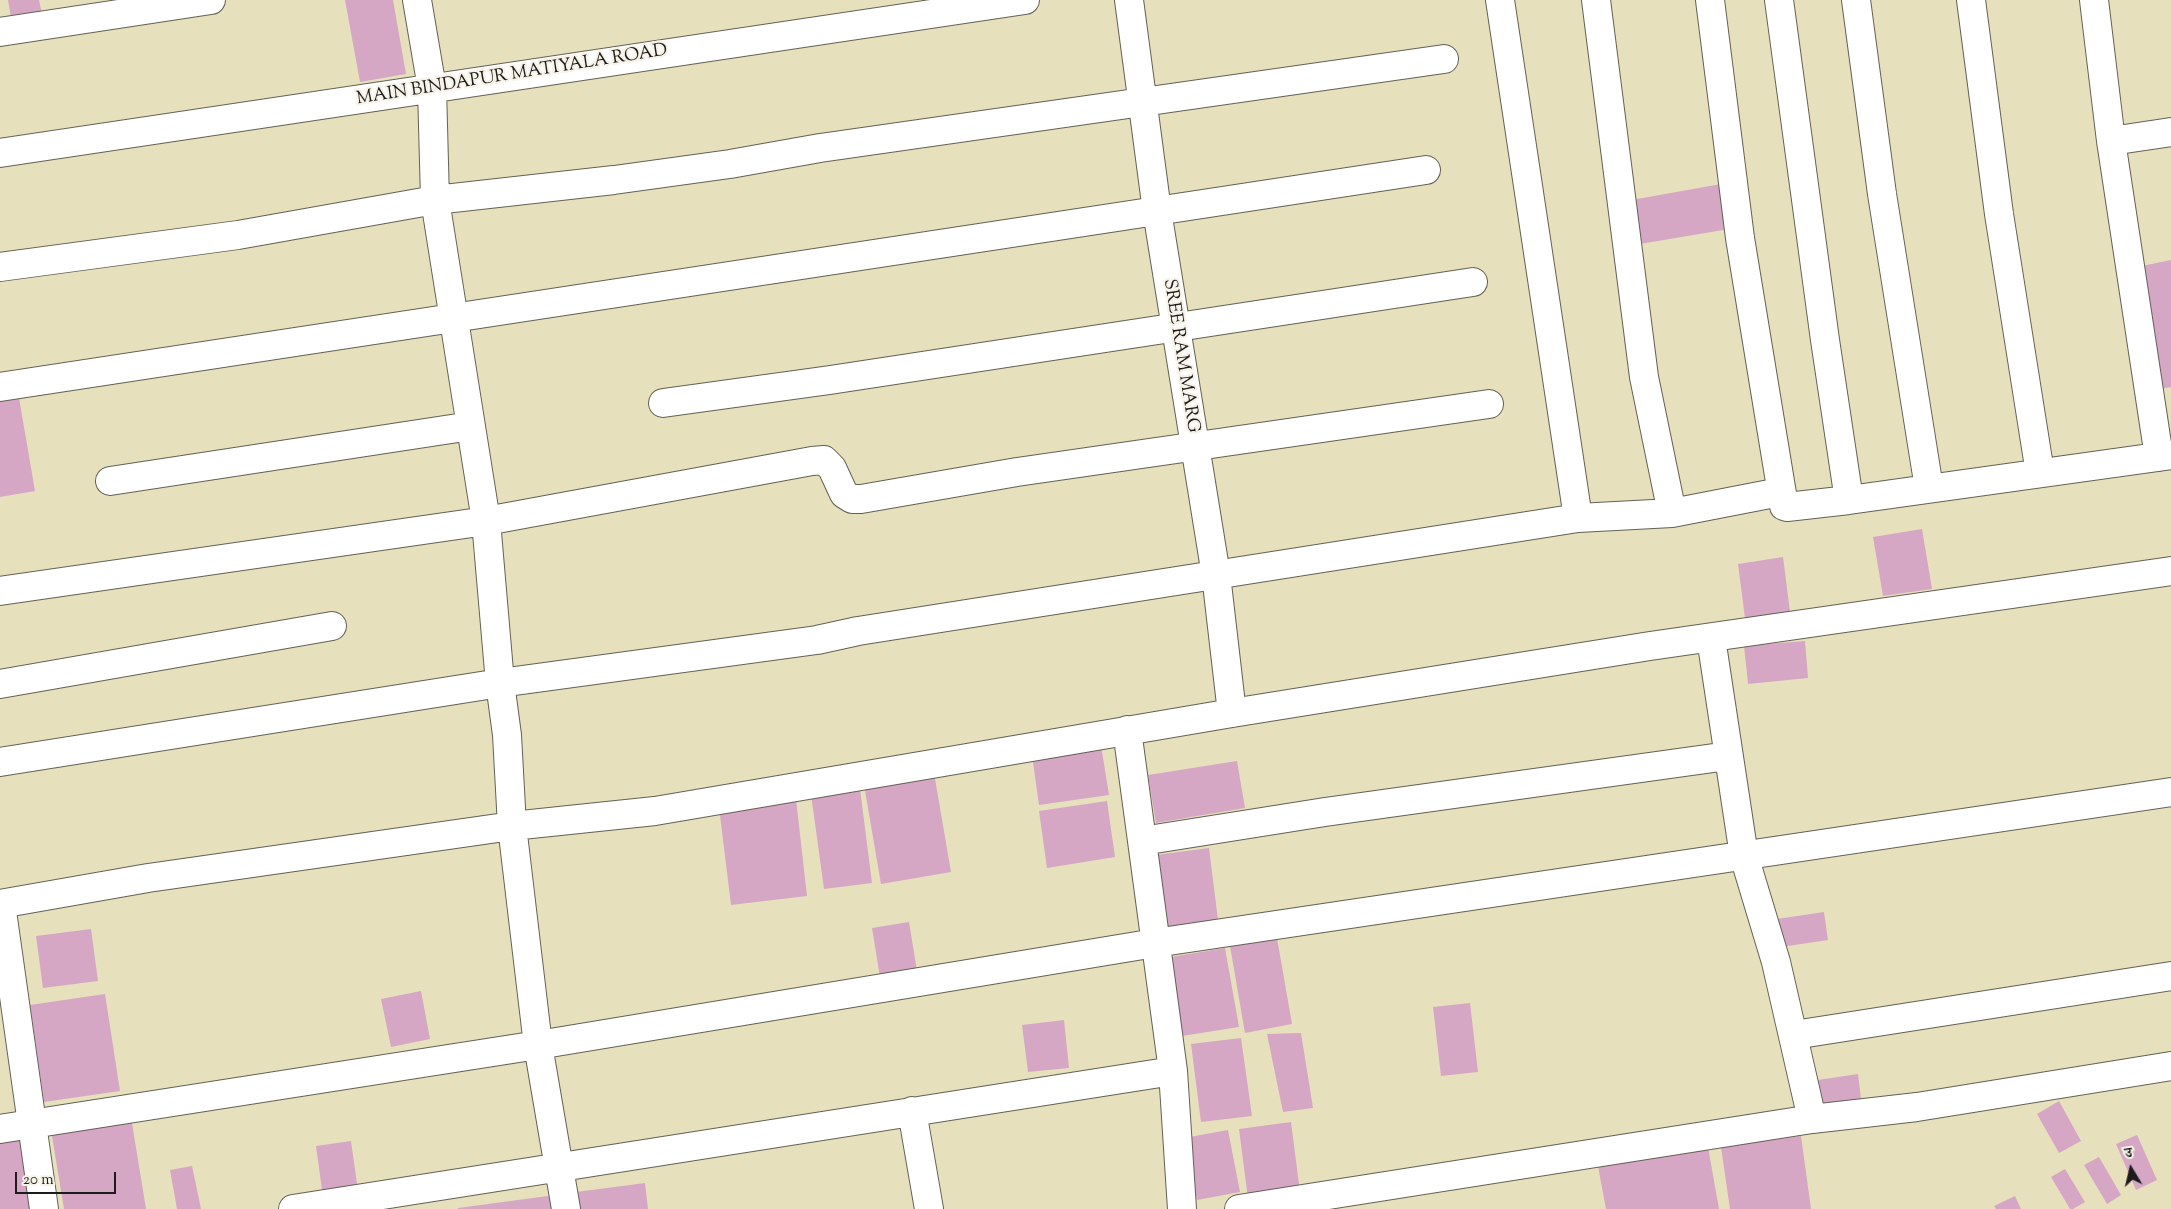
<!DOCTYPE html>
<html>
<head>
<meta charset="utf-8">
<style>
	body { margin:0 }
	#map { position:relative; width:2171px; height:1209px; overflow:hidden; background:#e7e0bd; font-family:"Sorts Mill Goudy","Noto Serif Devanagari",serif }
	canvas { display:block }
	.north { position:absolute; left:2106px; top:1144px; width:50px; height:50px; -webkit-text-stroke:4px #f7f3e8; paint-order:stroke; rotate:351deg; font-size:14px; font-weight:700; line-height:20px; text-align:center; color:#1c1c1c }
	.north::after { content:''; display:block; margin:auto; width:18px; height:22px; background:#1c1c1c; clip-path:polygon(50% 0,100% 100%,50% 72%,0 100%) }
	.scale { position:absolute; left:15px; top:1172px; width:101px; height:22px; box-sizing:border-box; border:2px solid #1c1c1c; border-top:0; padding-left:6px; font-size:15px; line-height:18px; white-space:nowrap; color:#1c1c1c; -webkit-text-stroke:4px #f7f3e8; paint-order:stroke }
</style>
</head>
<body>
<div id="map">
<canvas width="2171" height="1209"></canvas>
<div class="north">उ</div>
<div class="scale">20 m</div>
</div>
<script>
const ctx = document.querySelector('canvas').getContext('2d');
ctx.lineJoin = 'round';
function fillPath(path, color) { ctx.fillStyle = color; ctx.fill(path, 'evenodd'); }
const shape = rows => new Path2D(rows.map(r => 'M' + r).join(''));
function stroke(path, color, width, dash) { ctx.strokeStyle = color; ctx.lineWidth = width; ctx.lineCap = dash ? 'butt' : 'round'; ctx.setLineDash(dash || []); ctx.stroke(path); }
function label(font, color, halo, rows, align = 'center') {
  ctx.font = font + ' "Sorts Mill Goudy",serif'; ctx.lineWidth = 4.5; ctx.setLineDash([]); ctx.textBaseline = 'middle'; ctx.strokeStyle = halo; ctx.fillStyle = color; for (const [text, x, y, turn = 0] of rows) {
    ctx.save(); ctx.translate(x, y); ctx.rotate((+turn || 0) * Math.PI / 180); ctx.textAlign = isNaN(turn) ? turn : align; if (halo) ctx.strokeText(text, 0, 0); ctx.fillText(text, 0, 0); ctx.restore();
  }
}
fillPath(shape([
	[8,0,39,0,44,24,13,29],
	[345,0,393,0,406,74,360,82],
	[1721,184,1729,229,1634,245,1626,201],
	[2171,260,2171,387,2160,389,2137,267],
	[18,392,35,491,0,497,0,395],
	[1922,529,1932,589,1883,596,1873,537],
	[1783,557,1790,612,1745,618,1738,564],
	[1805,641,1808,678,1748,684,1744,646],
	[1101,745,1109,795,1039,805,1032,755],
	[1237,761,1245,808,1156,823,1148,775],
	[933,767,951,872,881,884,863,779],
	[859,781,872,883,824,889,810,787],
	[796,799,807,896,731,905,719,807],
	[1107,801,1115,857,1047,868,1039,811],
	[1209,848,1219,928,1158,936,1148,856],
	[1824,912,1828,940,1781,947,1777,919],
	[909,922,917,971,880,977,872,928],
	[91,929,98,981,43,988,36,936],
	[1277,938,1292,1024,1245,1033,1230,946],
	[1225,948,1239,1027,1182,1036,1171,957],
	[421,991,430,1039,391,1047,381,999],
	[105,994,120,1091,44,1102,30,1005],
	[1470,1003,1478,1072,1441,1076,1433,1007],
	[1064,1020,1069,1068,1028,1072,1022,1025],
	[1301,1033,1313,1108,1283,1112,1267,1034],
	[1241,1038,1252,1116,1201,1122,1191,1044],
	[1858,1074,1862,1107,1816,1114,1811,1081],
	[2059,1101,2081,1141,2059,1153,2037,1114],
	[131,1117,146,1209,64,1209,51,1130],
	[1291,1122,1300,1192,1248,1199,1239,1129],
	[1228,1130,1240,1192,1197,1200,1184,1138],
	[2137,1135,2157,1180,2136,1190,2116,1144],
	[1801,1136,1811,1209,1730,1209,1721,1147],
	[26,1139,37,1209,0,1209,0,1143],
	[351,1141,358,1191,323,1197,316,1146],
	[1708,1147,1719,1209,1606,1209,1598,1166],
	[2099,1157,2121,1195,2107,1204,2084,1165],
	[192,1166,201,1209,177,1209,170,1170],
	[2065,1169,2085,1202,2073,1209,2070,1209,2051,1177],
	[645,1183,648,1209,578,1209,576,1192],
	[563,1194,565,1209,458,1209,458,1208],
	[2015,1196,2021,1209,1996,1209,1994,1206]
]), '#d5a7c5');
const street = shape([
	[417,0,432,88,435,200,486,521,500,683,507,735,512,826,538,1045,566,1209],
	[1129,0,1157,211,1216,575,1232,713],
	[1500,0,1578,518],
	[1596,0,1644,377,1672,513],
	[1710,0,1740,238,1784,506,1787,507,1849,500,2171,455],
	[1779,0,1825,340,1849,500],
	[1856,0,1882,194,1929,488],
	[1971,0,1999,214,2040,473],
	[2094,0,2111,141,2159,457],
	[0,32,211,0],
	[2111,141,2171,132],
	[0,153,1025,0],
	[0,267,238,235,435,200,614,180,730,164,820,148,1444,59],
	[0,387,1426,170],
	[663,403,830,380,1473,282],
	[110,481,471,426],
	[0,591,486,521,812,461,824,460,832,468,844,494,852,499,861,499,1017,472,1489,404],
	[1711,638,1744,856,1776,962,1812,1119],
	[0,684,332,626],
	[1127,730,1142,841,1325,812,1728,756],
	[0,762,500,683,817,640,858,631,1578,518,1672,513,1780,492],
	[1142,841,1173,1071,1182,1209],
	[0,904,148,878,512,826,655,811,1232,713,1650,646,2171,571],
	[1,904,44,1209],
	[1794,1035,2171,976],
	[912,1111,929,1209],
	[0,1129,538,1045,1155,943,2171,792],
	[293,1209,1173,1071],
	[1239,1209,1812,1119,1917,1107,2171,1066]
]);
stroke(street, '#636154', 30);
stroke(street, '#fff', 28);
label('18px', '#1c1c1c', '#f7f3e8', [
	["MAIN BINDAPUR MATIYALA ROAD",512,76,-9],
	["SREE RAM MARG",1180,356,81]
]);
</script>
</body>
</html>
